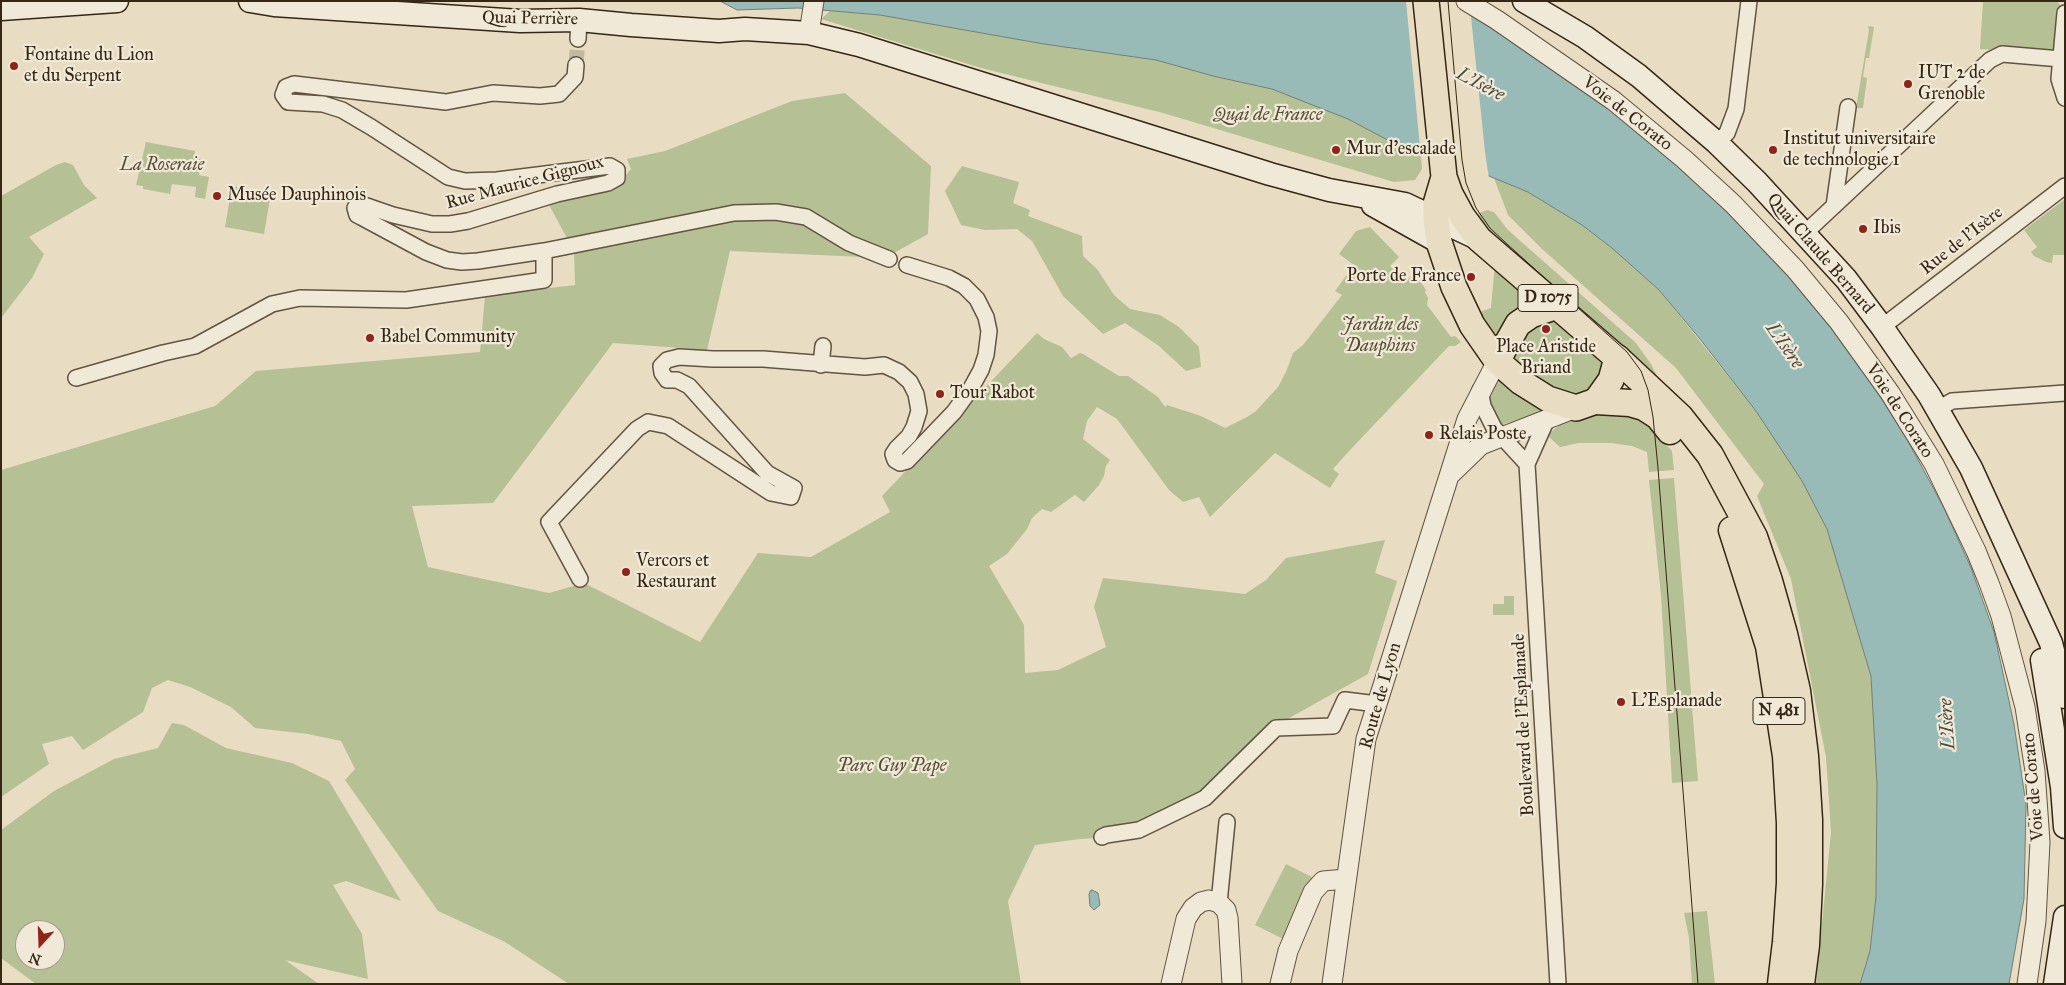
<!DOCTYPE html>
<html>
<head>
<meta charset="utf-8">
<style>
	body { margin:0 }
	#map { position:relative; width:2066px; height:985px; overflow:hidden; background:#e8ddc3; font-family:"IM FELL Great Primer",serif }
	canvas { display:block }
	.frame { position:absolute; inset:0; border:2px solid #362614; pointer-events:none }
	.north { position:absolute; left:15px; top:920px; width:50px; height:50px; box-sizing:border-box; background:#f0e9d8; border:1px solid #a69b8a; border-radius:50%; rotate:200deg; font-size:14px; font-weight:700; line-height:20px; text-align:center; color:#362614 }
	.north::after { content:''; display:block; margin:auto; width:18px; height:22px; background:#8f2418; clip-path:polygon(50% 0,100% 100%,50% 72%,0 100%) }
</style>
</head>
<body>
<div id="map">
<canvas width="2066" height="985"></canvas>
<div class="frame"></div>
<div class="north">N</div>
</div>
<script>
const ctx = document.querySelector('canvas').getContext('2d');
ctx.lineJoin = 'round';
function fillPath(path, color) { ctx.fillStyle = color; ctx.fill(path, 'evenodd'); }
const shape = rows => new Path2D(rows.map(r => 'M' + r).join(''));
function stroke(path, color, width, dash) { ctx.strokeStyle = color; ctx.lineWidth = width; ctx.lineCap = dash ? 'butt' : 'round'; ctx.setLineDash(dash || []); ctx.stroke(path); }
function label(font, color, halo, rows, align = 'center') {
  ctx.font = font + ' "IM FELL Great Primer",serif'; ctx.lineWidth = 4.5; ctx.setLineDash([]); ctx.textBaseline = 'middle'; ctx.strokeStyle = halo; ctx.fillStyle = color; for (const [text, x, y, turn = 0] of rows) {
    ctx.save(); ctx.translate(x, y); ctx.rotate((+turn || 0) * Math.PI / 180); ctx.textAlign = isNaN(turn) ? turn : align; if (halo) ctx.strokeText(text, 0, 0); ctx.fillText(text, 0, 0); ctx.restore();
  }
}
fillPath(shape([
	[1983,1,2057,1,2060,5,2058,55,1980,49],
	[830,11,880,15,1044,44,1156,60,1213,76,1272,89,1348,119,1421,157,1422,169,1415,180,1394,182,1163,113,981,68,821,19],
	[1868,26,1874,27,1869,58,1866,58,1863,77,1867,78,1863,108,1856,108,1869,30],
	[845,93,931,166,928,234,885,258,730,251,707,350,613,343,493,503,412,506,428,567,549,593,584,583,700,642,758,553,811,557,890,512,882,496,1037,333,1044,339,1062,347,1071,358,1080,353,1083,354,1119,376,1128,376,1158,397,1165,407,1167,405,1201,416,1225,428,1247,417,1256,411,1278,387,1286,372,1293,353,1303,345,1342,295,1335,291,1354,265,1339,254,1356,231,1370,227,1399,257,1390,266,1405,282,1415,273,1426,290,1425,292,1428,298,1427,305,1451,337,1455,336,1461,342,1455,346,1449,346,1350,450,1333,469,1339,474,1330,488,1275,453,1210,517,1199,497,1183,502,1169,490,1117,419,1097,407,1087,421,1083,439,1110,460,1106,466,1104,476,1099,485,1084,502,1075,495,1051,512,1042,509,1032,518,1027,529,1007,554,989,566,1024,625,1025,673,1058,670,1106,647,1094,607,1103,578,1245,594,1266,580,1286,558,1385,540,1375,573,1397,581,1368,674,1266,731,1162,826,1129,836,1080,839,1035,845,1008,901,1021,984,569,984,505,942,438,911,345,780,355,769,341,741,308,734,255,728,231,707,190,687,168,680,152,688,143,712,83,750,72,736,42,744,49,764,1,797,1,470,215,406,256,371,480,352,485,296,575,285,574,251,548,203,614,189,631,169,627,159,665,151,792,101],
	[146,142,195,151,194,158,202,159,199,175,209,177,205,199,195,197,196,187,172,184,170,194,143,189,143,186,136,185],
	[65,162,73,165,84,185,97,198,29,237,44,254,32,278,1,318,1,196,56,165],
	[962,166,1019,182,1013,203,1030,210,1028,216,1082,236,1083,256,1097,269,1114,295,1130,309,1160,315,1179,327,1199,347,1201,367,1186,371,1159,346,1125,323,1103,334,1063,296,1032,241,1017,229,985,230,961,225,945,191],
	[1494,178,1528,192,1582,225,1612,248,1659,290,1756,411,1802,481,1827,529,1871,676,1877,785,1876,897,1870,951,1860,984,1816,984,1831,832,1826,757,1791,579,1757,496,1764,484,1676,368,1542,249,1508,215],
	[232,186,271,193,264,234,225,227],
	[2065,199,2065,255,2053,255,2052,263,2046,262,2034,256,2031,252,2037,247,2024,230],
	[1487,210,1494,212,1508,230,1636,343,1651,364,1658,378,1475,221,1477,214],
	[1495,263,1541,302,1499,344,1477,313,1491,308],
	[1535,319,1561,320,1602,362,1602,377,1598,386,1575,397,1559,392,1530,375,1510,356],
	[1496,378,1518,395,1541,408,1540,412,1501,425,1491,412,1488,392],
	[1619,410,1644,421,1672,451,1674,470,1649,472,1647,452,1632,446,1611,443,1579,443,1560,447,1549,437,1548,434,1560,425,1604,411],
	[1674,478,1698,781,1672,783,1661,595,1649,480],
	[1504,596,1514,596,1514,615,1493,615,1493,604,1504,604],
	[172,723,184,725,226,748,292,763,329,781,401,901,346,881,333,885,362,934,368,979,285,960,319,984,36,984,1,958,1,830,54,791,114,759,158,748],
	[25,930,55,930,55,960,25,960],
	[1286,864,1314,878,1283,939,1255,925],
	[1707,911,1715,984,1692,984,1689,938,1684,913]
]), '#b5c194');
const water = shape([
	[720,1,1453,1,1556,65,1732,210,1834,322,1909,443,1944,508,1971,568,1994,632,2014,724,2026,804,2024,899,2009,984,1860,984,1870,951,1876,897,1877,785,1871,676,1827,529,1802,481,1756,411,1700,339,1659,290,1612,248,1582,225,1528,192,1467,167,1414,154,1348,119,1272,89,1213,76,1156,60,1044,44,880,15,798,8,737,10,720,1],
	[1092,890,1098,893,1100,905,1094,910,1090,906,1089,895,1090,891,1092,890]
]);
fillPath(water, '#98bbb8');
stroke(water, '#717f76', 1);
fillPath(shape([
	[1406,1,1460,1,1470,7,1485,152,1489,179,1466,170,1421,158]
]), '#e8ddc3');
stroke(shape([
	[576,65,578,39]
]), '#c4b8a0', 15, [15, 8]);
const minor = shape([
	[2065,13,2059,79,2065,98],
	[578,39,579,20],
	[576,65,575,77,559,94,540,96,493,93,446,102,294,84,286,87,283,95,288,102,323,104,342,110,371,127,448,177,465,181,497,180,610,166,617,170,617,178,608,183,557,194,468,221,450,224,432,224,393,215,364,205,357,205,355,208,357,215,361,217,426,252,447,260,462,262,478,261,544,251,734,213,776,212,806,217,849,243,889,259],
	[1717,143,1727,133,1736,109,1749,1],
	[1834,206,1848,107],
	[1805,233,1990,60,2002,54,2061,59],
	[1882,327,2065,186],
	[821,365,823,346],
	[76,378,163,353,195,346,272,304,300,298,406,300,544,280,544,251],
	[1480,390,1483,406,1494,428,1527,464],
	[1938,409,1952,401,2065,393],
	[1547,419,1527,464,1558,984],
	[580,579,549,522,637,429,648,422,668,426,771,493,791,497,794,488,767,473,689,386,677,380,667,380,662,373,661,366,667,360,679,357,713,359,763,359,865,367,884,365,899,372,910,382,916,394,919,411,914,427,909,436,897,448,893,454,895,460,900,463,907,461,954,412,970,390,981,370,986,355,989,331,986,317,977,299,964,286,949,278,907,265],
	[1102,837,1106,835,1139,830,1205,798,1276,728,1333,726,1345,700,1377,704],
	[1219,903,1227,822]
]);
const tertiary = shape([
	[1466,1,1497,20,1614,101,1684,159,1733,204,1795,269,1839,322,1890,393,1934,464,1976,551,1989,583,2001,616,2025,707,2035,771,2040,842,2036,921,2027,984],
	[809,33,814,1],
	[1451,474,1481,445,1576,408],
	[1171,984,1186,919,1193,908,1201,902,1209,900,1219,903,1226,910,1228,918,1232,984],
	[1280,984,1288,951,1313,892,1323,881,1346,879],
	[1332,984,1366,739,1467,419,1497,361]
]);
const secondary = shape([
	[250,1,274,5,520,21,579,20,631,25,719,31,745,29,809,33,859,45,1270,174,1329,190,1405,204,1479,239],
	[1524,1,1585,37,1639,76,1717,143,1757,182,1846,279,1882,327,1929,395,1971,468,2051,643,2065,697],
	[1,9,117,1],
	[1373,205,1439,242],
	[2042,660,2062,787,2065,827],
	[2055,984,2065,917]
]);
const primary = shape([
	[1426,1,1444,177,1450,194,1462,216,1479,239,1617,358,1611,380,1596,401,1576,408,1548,399,1521,382,1497,361,1472,325,1454,287,1439,242,1436,219,1436,204,1444,177],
	[1497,361,1518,324,1531,315,1557,306]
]);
const trunk = shape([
	[1617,358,1680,417,1710,455,1754,537,1769,581,1784,634,1797,691,1805,756,1809,820,1809,884,1806,945,1801,984],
	[1596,401,1630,403,1644,407,1658,416,1670,431],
	[1732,530,1769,646,1786,756,1790,823,1790,883,1786,942,1781,984]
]);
stroke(minor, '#625440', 18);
stroke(tertiary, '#625440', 21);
stroke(secondary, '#362614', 25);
stroke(primary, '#362614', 28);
stroke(trunk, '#362614', 29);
stroke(minor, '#f0e9d8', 15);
stroke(tertiary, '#f0e9d8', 19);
stroke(secondary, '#f0e9d8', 22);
stroke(primary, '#e8ddc3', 25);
stroke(trunk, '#e8ddc3', 26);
stroke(shape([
	[1448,1,1462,160,1466,183,1476,208,1490,228,1507,244,1627,352,1641,371,1648,390,1653,417,1658,468,1698,984]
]), '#362614', 1);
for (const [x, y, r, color] of [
	[14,66,5,"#8f2418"],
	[1908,84,5,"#8f2418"],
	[1336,150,5,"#8f2418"],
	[1773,150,5,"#8f2418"],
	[217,196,5,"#8f2418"],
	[1863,229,5,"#8f2418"],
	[1471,277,5,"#8f2418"],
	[1546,329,5,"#8f2418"],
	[370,338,5,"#8f2418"],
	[940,394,5,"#8f2418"],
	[1429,435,5,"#8f2418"],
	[626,572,5,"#8f2418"],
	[1621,702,5,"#8f2418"]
]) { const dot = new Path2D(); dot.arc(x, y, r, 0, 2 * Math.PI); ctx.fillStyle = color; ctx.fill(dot); stroke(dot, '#f0e9d8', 2); }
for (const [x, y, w] of [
	[1548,298,60],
	[1779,711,52]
]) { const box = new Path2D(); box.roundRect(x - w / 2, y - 13.5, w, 27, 4); ctx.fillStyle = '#f0e9d8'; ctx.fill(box); stroke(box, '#362614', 1); }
label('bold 16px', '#362614', null, [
	["D 1075",1548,298],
	["N 481",1779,711]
]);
label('18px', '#362614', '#f0e9d8', [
	["Quai Perrière",530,19,1],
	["Voie de Corato",1627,114,38],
	["Rue Maurice Gignoux",525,183,-15],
	["Rue de l'Isère",1962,241,-38],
	["Quai Claude Bernard",1820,254,49],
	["Voie de Corato",1899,411,57],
	["Route de Lyon",1381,696,-74],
	["Boulevard de l'Esplanade",1524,725,-93],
	["Voie de Corato",2034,787,-95]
]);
label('18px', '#362614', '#f0e9d8', [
	["Fontaine du Lion",24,56],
	["et du Serpent",24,77],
	["IUT 2 de",1918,74],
	["Grenoble",1918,95],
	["Institut universitaire",1783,140],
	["de technologie 1",1783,161],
	["Mur d'escalade",1346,150],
	["Musée Dauphinois",227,196],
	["Ibis",1873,229],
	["Porte de France",1461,277,"right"],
	["Babel Community",380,338],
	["Place Aristide",1546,348,"center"],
	["Briand",1546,369,"center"],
	["Tour Rabot",950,394],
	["Relais Poste",1439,435],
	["Vercors et",636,562],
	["Restaurant",636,583],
	["L'Esplanade",1631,702]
], 'left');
label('italic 18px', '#564d34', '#f0e9d8', [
	["Quai de France",1268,116],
	["La Roseraie",162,166],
	["Jardin des",1380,326],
	["Dauphins",1380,347],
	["Parc Guy Pape",892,767]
]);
label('italic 19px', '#4e4b3d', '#f0e9d8', [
	["L'Isère",1480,85,28],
	["L'Isère",1784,346,55],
	["L'Isère",1948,724,-94]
]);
</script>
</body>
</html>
